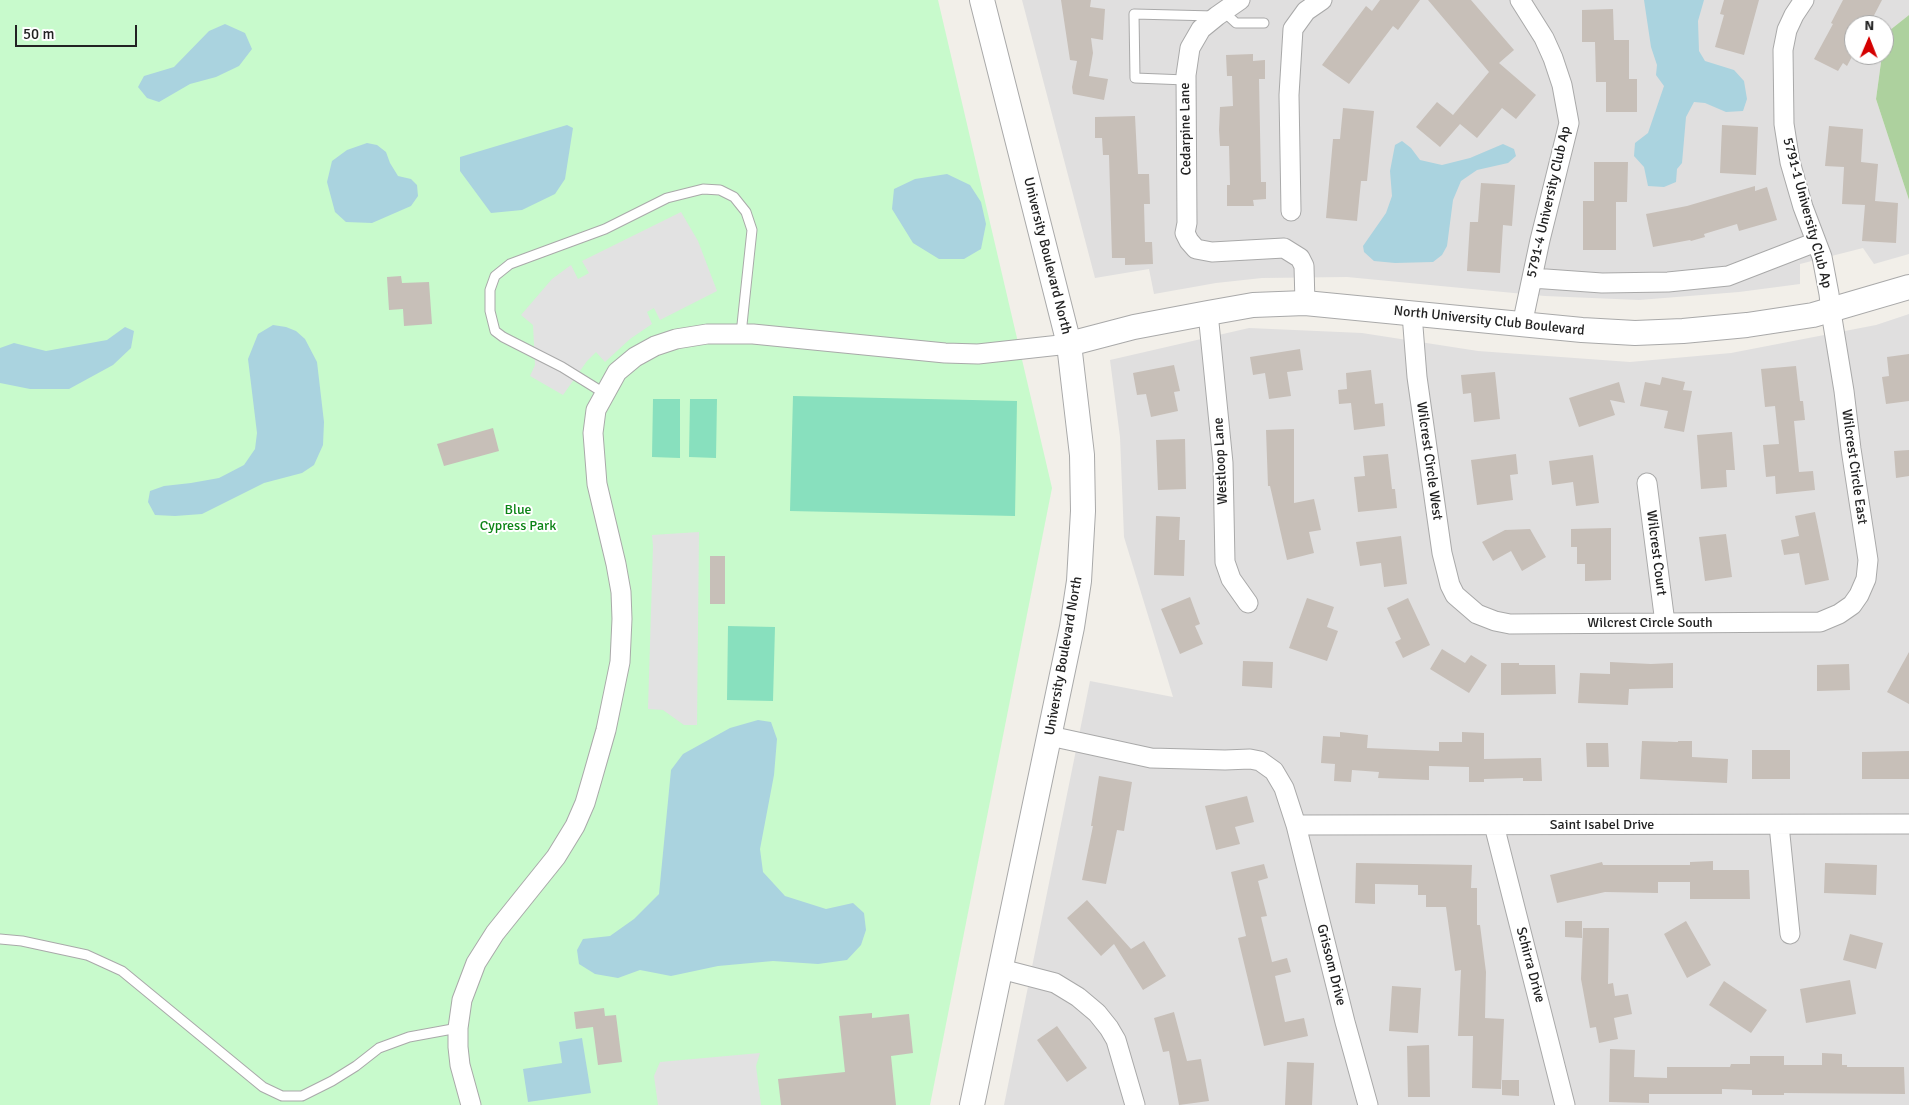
<!DOCTYPE html>
<html>
<head>
<meta charset="utf-8">
<style>
	body { margin:0 }
	#map { position:relative; width:1909px; height:1105px; overflow:hidden; background:#f2efe9; font-family:Signika,sans-serif }
	canvas { display:block }
	.north { position:absolute; left:1844px; top:15px; width:50px; height:50px; box-sizing:border-box; background:#fff; border:1px solid #a7a7a7; border-radius:50%; rotate:1deg; font-size:14px; font-weight:700; line-height:20px; text-align:center; color:#222 }
	.north::after { content:''; display:block; margin:auto; width:18px; height:22px; background:#d40000; clip-path:polygon(50% 0,100% 100%,50% 72%,0 100%) }
	.scale { position:absolute; left:15px; top:25px; width:122px; height:22px; box-sizing:border-box; border:2px solid #222; border-top:0; padding-left:6px; font-size:15px; line-height:18px; white-space:nowrap; color:#222; -webkit-text-stroke:4px #fff; paint-order:stroke }
</style>
</head>
<body>
<div id="map">
<canvas width="1909" height="1105"></canvas>
<div class="north">N</div>
<div class="scale">50 m</div>
</div>
<script>
const ctx = document.querySelector('canvas').getContext('2d');
ctx.lineJoin = 'round';
function fillPath(path, color) { ctx.fillStyle = color; ctx.fill(path, 'evenodd'); }
const shape = rows => new Path2D(rows.map(r => 'M' + r).join(''));
function stroke(path, color, width, dash) { ctx.strokeStyle = color; ctx.lineWidth = width; ctx.lineCap = dash ? 'butt' : 'round'; ctx.setLineDash(dash || []); ctx.stroke(path); }
function label(font, color, halo, rows, align = 'center') {
  ctx.font = font + ' Signika,sans-serif'; ctx.lineWidth = 4; ctx.setLineDash([]); ctx.textBaseline = 'middle'; ctx.strokeStyle = halo; ctx.fillStyle = color; for (const [text, x, y, turn = 0] of rows) {
    ctx.save(); ctx.translate(x, y); ctx.rotate((+turn || 0) * Math.PI / 180); ctx.textAlign = isNaN(turn) ? turn : align; if (halo) ctx.strokeText(text, 0, 0); ctx.fillText(text, 0, 0); ctx.restore();
  }
}
fillPath(shape([
	[1022,0,1909,0,1909,15,1885,34,1884,40,1884,25,1854,25,1854,55,1882,55,1876,99,1909,200,1909,254,1874,264,1863,248,1800,264,1800,284,1739,292,1639,300,1545,296,1347,277,1262,278,1216,283,1154,294,1149,269,1095,278],
	[1909,314,1909,1105,1004,1105,1090,681,1173,697,1124,537,1120,437,1110,360,1249,328,1362,333,1478,351,1630,362,1731,353,1876,325]
]), '#e0dfdf');
fillPath(shape([
	[1909,15,1909,200,1876,99,1882,55,1884,55,1885,34]
]), '#add19e');
fillPath(shape([
	[0,0,938,0,1052,488,930,1105,0,1105]
]), '#c8facc');
fillPath(shape([
	[793,396,1017,401,1015,516,790,511],
	[653,399,680,399,680,458,652,457],
	[690,399,717,399,716,458,689,457],
	[728,626,775,627,773,701,727,700]
]), '#88e0be');
fillPath(shape([
	[681,212,698,241,717,291,660,320,654,308,647,312,652,324,630,339,605,362,596,352,587,361,563,395,530,376,535,365,533,325,521,315,552,279,571,265,578,279,589,273,582,261],
	[699,532,697,725,684,725,663,710,648,709,653,546,652,535],
	[760,1053,756,1066,761,1105,658,1105,654,1076,660,1062]
]), '#e2e2e2');
fillPath(shape([
	[1644,0,1704,0,1698,21,1699,51,1705,61,1734,70,1744,81,1747,99,1743,111,1726,112,1705,103,1694,102,1686,117,1682,163,1677,169,1676,182,1664,187,1648,186,1644,167,1634,156,1635,143,1648,133,1664,86,1656,75,1657,65,1651,47],
	[225,24,245,33,252,49,239,66,216,77,190,84,159,102,147,98,138,87,144,76,174,67,209,31],
	[567,125,573,128,565,179,555,194,522,210,491,213,460,171,460,157],
	[1402,141,1411,148,1420,160,1442,165,1470,158,1503,144,1514,149,1516,156,1508,163,1477,170,1461,181,1453,200,1447,246,1442,255,1433,262,1395,263,1374,261,1364,252,1363,246,1386,213,1392,196,1390,171,1395,145],
	[367,143,377,145,386,152,390,163,398,176,411,179,417,185,418,196,411,206,372,223,346,222,335,212,327,182,332,161,347,150],
	[947,174,970,185,981,202,986,224,981,249,964,259,939,259,913,243,892,209,894,189,915,179],
	[273,325,286,327,296,331,305,339,317,362,324,422,323,445,314,465,302,473,264,483,202,514,175,516,155,515,148,502,150,491,164,486,191,483,219,478,244,465,255,449,257,433,248,359,258,334],
	[125,327,134,331,131,348,113,365,69,389,30,389,0,383,0,348,14,343,46,351,107,340],
	[758,720,771,722,777,739,774,775,760,849,763,872,785,896,826,909,853,903,864,913,866,930,861,945,847,960,818,964,773,961,718,966,671,976,640,970,618,978,595,974,579,964,577,950,583,939,610,936,634,919,659,894,671,770,683,754,730,728],
	[582,1038,591,1093,528,1102,523,1069,562,1063,559,1042]
]), '#aad3df');
fillPath(shape([
	[1061,0,1091,0,1090,7,1105,9,1103,40,1091,38,1093,53,1089,76,1108,79,1104,100,1073,94,1072,87,1077,61,1070,60],
	[1380,0,1420,0,1398,30,1393,26,1349,84,1322,65,1366,6,1372,11],
	[1428,0,1471,0,1514,50,1499,63,1536,95,1516,119,1502,108,1477,138,1460,124,1440,147,1416,127,1437,102,1453,115,1489,72],
	[1724,0,1759,0,1744,55,1715,47,1724,15,1720,14],
	[1843,0,1882,0,1869,25,1854,25,1854,53,1847,66,1843,63,1838,71,1814,59,1833,24,1831,23],
	[1613,9,1614,40,1629,40,1629,79,1637,79,1637,112,1606,112,1606,82,1596,82,1595,42,1582,42,1582,10],
	[1253,54,1253,61,1265,60,1265,79,1259,79,1261,182,1266,182,1266,199,1253,200,1254,206,1227,206,1227,185,1230,185,1229,146,1220,146,1219,130,1220,107,1233,106,1232,76,1227,76,1226,55],
	[1343,108,1374,111,1367,181,1361,181,1357,221,1326,218,1333,139,1340,139],
	[1135,116,1138,174,1149,174,1150,204,1144,204,1145,242,1152,242,1153,264,1125,265,1125,258,1112,258,1109,155,1103,155,1102,138,1095,138,1095,117],
	[1722,125,1758,127,1756,175,1720,173],
	[1829,126,1863,129,1861,162,1878,164,1875,201,1898,203,1896,243,1862,241,1865,205,1842,204,1844,167,1825,166],
	[1594,162,1628,162,1627,202,1616,202,1616,250,1583,250,1583,201,1594,201],
	[1481,183,1515,185,1512,226,1503,225,1500,273,1467,271,1470,222,1478,222],
	[1755,186,1755,191,1767,187,1777,220,1739,231,1737,224,1704,234,1705,237,1691,241,1690,240,1653,247,1646,214,1687,206],
	[401,276,402,283,429,282,432,324,404,326,403,309,389,310,387,277],
	[1300,349,1303,370,1287,372,1291,396,1269,399,1265,373,1253,375,1250,357],
	[1909,354,1909,401,1886,404,1882,377,1889,376,1887,357],
	[1174,365,1180,391,1174,392,1178,411,1151,417,1146,394,1137,395,1133,373],
	[1796,366,1800,401,1803,401,1805,420,1794,421,1799,472,1813,471,1815,490,1776,494,1775,476,1766,477,1763,445,1779,444,1775,406,1765,407,1761,369],
	[1371,370,1375,404,1383,403,1385,426,1354,430,1351,403,1339,404,1338,390,1347,389,1346,373],
	[1495,372,1500,419,1474,422,1471,393,1463,394,1461,375],
	[1662,377,1685,382,1683,390,1692,391,1684,432,1664,428,1668,411,1640,406,1645,382,1660,385],
	[1619,382,1625,403,1610,400,1615,415,1579,427,1569,398],
	[493,428,499,451,444,466,437,444],
	[1294,429,1294,503,1314,499,1321,530,1309,532,1314,553,1287,560,1270,486,1268,486,1266,430],
	[1732,432,1735,470,1726,470,1727,487,1701,489,1697,435],
	[1185,439,1186,489,1158,490,1156,440],
	[1909,450,1909,476,1896,478,1894,451],
	[1388,454,1392,489,1395,489,1397,508,1358,512,1354,477,1365,476,1363,456],
	[1516,454,1518,474,1510,475,1513,500,1477,505,1471,460],
	[1593,455,1599,503,1576,506,1573,482,1552,485,1549,461],
	[1815,512,1829,580,1805,585,1799,553,1784,555,1781,540,1799,536,1795,516],
	[1156,516,1180,517,1179,540,1185,540,1184,576,1154,575],
	[1611,528,1611,580,1585,581,1585,564,1577,564,1577,547,1571,547,1571,529],
	[1530,529,1546,557,1522,571,1511,551,1493,561,1482,542,1505,530],
	[1726,534,1732,577,1705,581,1699,537],
	[1401,536,1407,584,1384,587,1381,563,1360,566,1356,542],
	[710,556,725,556,725,604,710,604],
	[1190,597,1200,624,1195,626,1203,644,1180,654,1161,609],
	[1307,598,1334,607,1327,627,1338,631,1327,661,1289,648],
	[1408,598,1430,645,1403,658,1395,642,1401,639,1387,608],
	[1442,649,1465,663,1471,655,1487,665,1469,693,1430,669],
	[1909,652,1909,704,1887,692],
	[1243,661,1273,662,1272,688,1242,686],
	[1610,662,1651,664,1673,663,1673,688,1629,689,1628,705,1578,703,1580,673,1610,674],
	[1501,663,1519,663,1519,665,1555,665,1556,694,1501,695],
	[1849,664,1850,690,1817,691,1817,665],
	[1340,732,1368,735,1367,748,1439,751,1439,742,1462,742,1462,732,1484,733,1484,759,1541,758,1542,781,1523,781,1523,778,1484,779,1484,782,1469,782,1469,767,1429,766,1429,780,1378,778,1379,772,1352,770,1351,782,1334,781,1335,764,1321,763,1323,736,1340,737],
	[1642,741,1678,742,1678,741,1692,741,1692,757,1728,759,1727,783,1640,779],
	[1586,743,1608,743,1609,767,1587,767],
	[1752,750,1790,750,1790,779,1752,779],
	[1909,751,1909,779,1862,779,1862,752],
	[1099,776,1132,782,1124,831,1117,830,1106,884,1082,880,1093,826,1091,826],
	[1247,796,1254,822,1235,827,1240,844,1216,850,1205,806],
	[1713,861,1713,870,1749,870,1750,899,1690,899,1690,882,1658,882,1658,893,1605,892,1557,903,1550,875,1602,862,1603,865,1690,865,1690,862],
	[1356,863,1472,865,1471,888,1477,888,1477,925,1480,925,1486,972,1485,1018,1504,1019,1501,1089,1472,1088,1473,1036,1458,1036,1461,970,1455,971,1446,907,1426,907,1426,895,1418,895,1418,885,1375,884,1375,904,1355,903],
	[1825,863,1877,865,1876,895,1824,893],
	[1264,864,1268,878,1258,881,1267,916,1261,917,1272,962,1287,958,1291,972,1275,976,1285,1022,1304,1018,1308,1036,1264,1046,1238,938,1246,936,1231,872],
	[1087,900,1131,949,1144,941,1166,976,1143,990,1114,944,1101,956,1067,918],
	[1565,921,1582,921,1582,938,1565,937],
	[1686,921,1711,965,1687,978,1664,934],
	[1583,928,1609,928,1608,984,1613,983,1615,996,1628,994,1632,1014,1614,1018,1618,1039,1599,1043,1596,1027,1590,1028,1581,979],
	[1850,934,1883,943,1876,969,1843,960],
	[1850,980,1856,1014,1806,1023,1800,989],
	[1724,981,1767,1010,1751,1033,1709,1005],
	[1392,986,1421,988,1418,1033,1389,1031],
	[604,1008,605,1016,616,1015,622,1062,598,1065,593,1027,576,1029,574,1012],
	[1174,1012,1187,1061,1201,1059,1209,1101,1179,1105,1169,1051,1163,1052,1154,1018],
	[872,1013,872,1018,909,1014,913,1053,891,1056,896,1105,781,1105,778,1079,845,1072,839,1016],
	[1057,1026,1087,1068,1067,1082,1037,1040],
	[1429,1045,1430,1097,1408,1097,1407,1046],
	[1610,1049,1635,1050,1634,1077,1667,1078,1667,1067,1730,1067,1731,1064,1750,1064,1750,1056,1784,1056,1784,1065,1822,1065,1822,1053,1842,1054,1842,1065,1847,1065,1847,1067,1904,1067,1905,1094,1784,1093,1784,1095,1752,1095,1752,1090,1722,1089,1722,1094,1649,1094,1649,1103,1609,1102],
	[1287,1062,1314,1063,1312,1105,1285,1105],
	[1502,1080,1519,1080,1519,1096,1502,1095]
]), '#c7bfb8');
const service = shape([
	[1223,11,1236,23,1264,23],
	[1186,80,1135,78,1134,14,1214,16],
	[604,393,562,367,503,337,495,331,490,311,490,290,495,276,510,264,605,229,667,198,703,189,720,190,734,197,746,212,752,230,741,334],
	[0,939,22,941,87,955,122,971,263,1087,282,1096,302,1096,332,1081,356,1066,379,1048,409,1037,458,1028]
]);
const minor = shape([
	[1240,0,1217,16,1201,29,1190,48,1186,75,1187,223,1185,233,1189,241,1196,249,1212,252,1284,248,1300,258,1304,266,1305,303],
	[1520,0,1544,38,1553,58,1562,85,1569,123,1540,240,1522,325],
	[1291,211,1289,95,1293,29,1306,11,1322,0],
	[1532,278,1602,283,1668,282,1728,276,1816,242],
	[1208,313,1223,463,1225,562,1231,579,1248,603],
	[1412,314,1417,377,1442,553,1450,585,1455,595,1477,614,1495,621,1510,624,1820,622,1839,614,1852,605,1859,595,1866,579,1868,560,1851,449,1844,391,1831,312,1829,294,1822,257,1803,207,1790,162,1784,124,1783,50,1787,30,1794,15,1804,0],
	[1647,483,1665,623],
	[1050,736,1151,758,1225,760,1250,759,1260,761,1274,771,1284,788,1296,825,1345,1022,1368,1105],
	[1296,825,1909,824],
	[1494,825,1565,1105],
	[1779,825,1790,934],
	[1001,969,1055,983,1078,997,1097,1013,1109,1028,1116,1040,1135,1105],
	[471,1105,460,1065,458,1047,458,1028,462,1000,476,963,495,933,556,857,575,826,585,803,592,779,606,730,620,662,622,619,621,592,616,564,597,484,593,433,596,410,617,372,635,357,655,346,676,339,707,334,753,334,945,353,978,354,1069,344]
]);
const tertiary = shape([
	[1069,344,1134,327,1208,313,1253,305,1305,303,1582,330,1635,333,1683,331,1747,325,1813,315,1909,287],
	[972,1105,1072,627,1079,581,1083,511,1082,455,1069,344,982,0]
]);
stroke(service, '#a9a9a9', 11);
stroke(minor, '#a9a9a9', 21);
stroke(tertiary, '#a9a9a9', 26);
stroke(service, '#fff', 9);
stroke(minor, '#fff', 19);
stroke(tertiary, '#fff', 24);
label('14px', '#222', '#fff', [
	["Cedarpine Lane",1186,129,-91],
	["5791-4 University Club Ap",1549,202,-77],
	["5791-1 University Club Ap",1807,213,75],
	["University Boulevard North",1047,256,76],
	["North University Club Boulevard",1489,321,6],
	["Westloop Lane",1221,461,-93],
	["Wilcrest Circle West",1429,461,82],
	["Wilcrest Circle East",1854,467,82],
	["Wilcrest Court",1656,553,83],
	["Wilcrest Circle South",1650,623],
	["University Boulevard North",1064,656,-80],
	["Saint Isabel Drive",1602,825],
	["Grissom Drive",1331,965,76],
	["Schirra Drive",1530,965,75]
]);
label('14px', '#0c8416', '#fff', [
	["Blue",518,510],
	["Cypress Park",518,526]
]);
</script>
</body>
</html>
